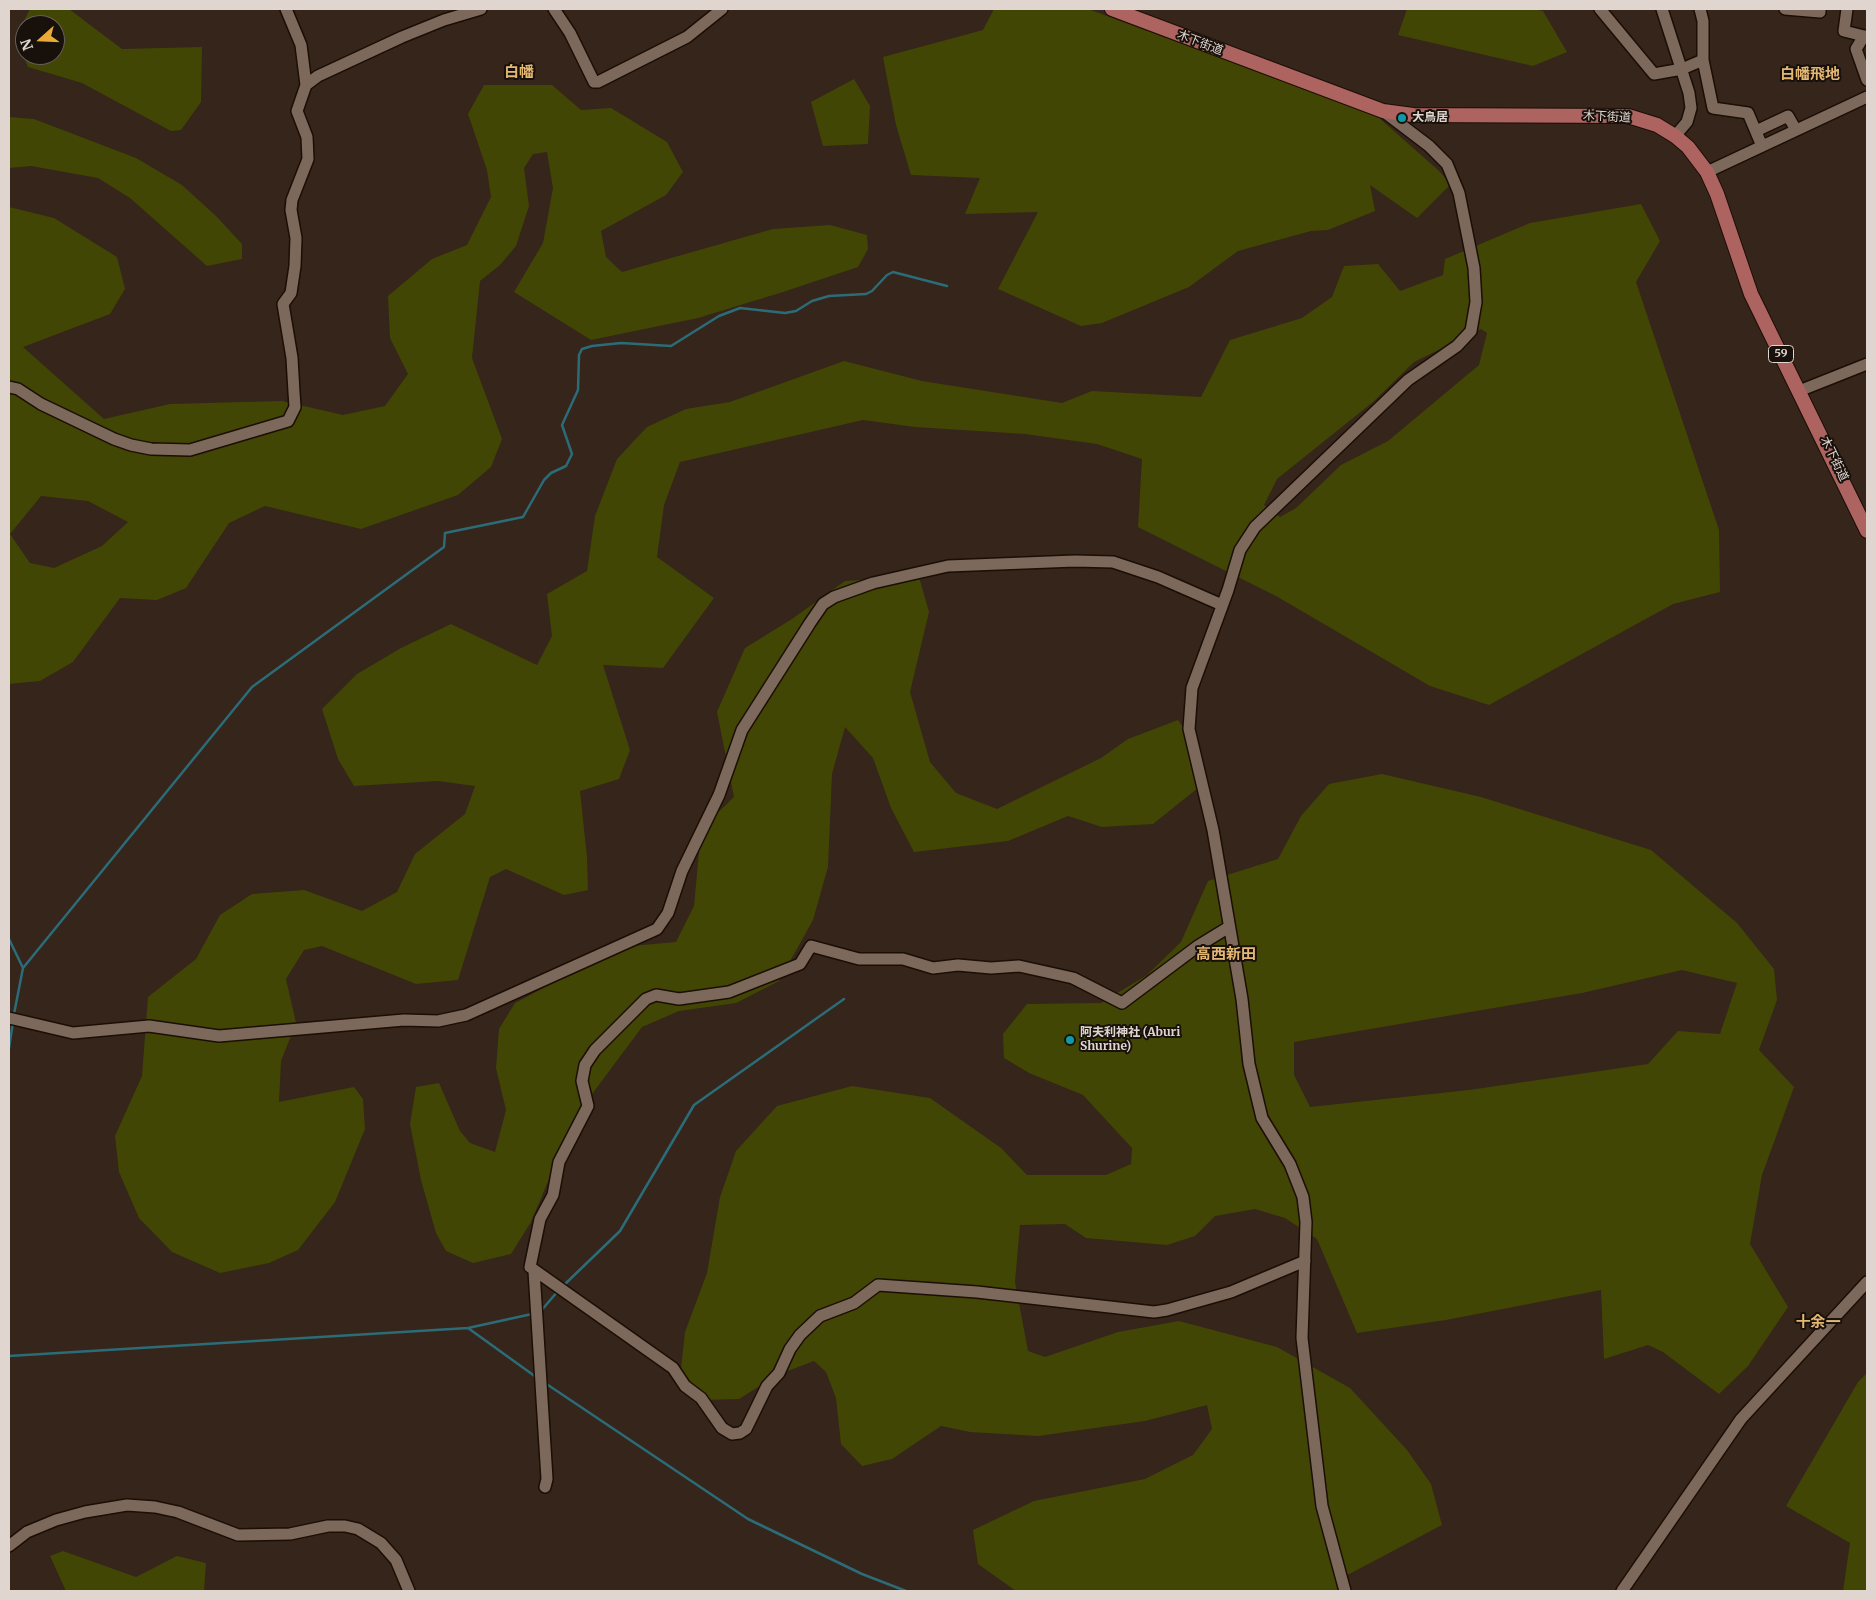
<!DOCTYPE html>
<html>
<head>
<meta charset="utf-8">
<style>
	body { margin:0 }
	#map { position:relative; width:1876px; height:1600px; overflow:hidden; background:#35251a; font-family:Merriweather,serif }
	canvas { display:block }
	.frame { position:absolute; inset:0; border:10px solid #e1d6cf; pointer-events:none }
	.north { position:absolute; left:15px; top:15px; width:50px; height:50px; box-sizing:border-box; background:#17100b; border:1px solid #685f59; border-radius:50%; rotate:250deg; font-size:14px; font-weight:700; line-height:20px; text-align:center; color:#e1d6cf }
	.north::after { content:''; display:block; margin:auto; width:18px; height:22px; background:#eaaa39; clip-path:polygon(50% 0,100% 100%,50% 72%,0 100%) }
</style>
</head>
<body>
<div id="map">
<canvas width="1876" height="1600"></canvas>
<div class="frame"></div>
<div class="north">N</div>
</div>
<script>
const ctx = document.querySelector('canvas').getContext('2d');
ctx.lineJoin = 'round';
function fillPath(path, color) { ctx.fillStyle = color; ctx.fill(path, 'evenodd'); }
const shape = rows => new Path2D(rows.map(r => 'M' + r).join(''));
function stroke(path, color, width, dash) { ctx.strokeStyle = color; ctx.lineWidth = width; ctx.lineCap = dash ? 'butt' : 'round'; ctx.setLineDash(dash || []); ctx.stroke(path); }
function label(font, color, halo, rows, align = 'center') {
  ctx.font = font + ' Merriweather,"Noto Sans JP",serif'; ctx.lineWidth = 4; ctx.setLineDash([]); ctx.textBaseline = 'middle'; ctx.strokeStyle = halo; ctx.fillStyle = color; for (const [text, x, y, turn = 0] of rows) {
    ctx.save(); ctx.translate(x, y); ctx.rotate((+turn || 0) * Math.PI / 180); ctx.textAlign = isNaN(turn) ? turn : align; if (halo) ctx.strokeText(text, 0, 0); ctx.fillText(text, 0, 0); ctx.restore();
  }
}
fillPath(shape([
	[30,9,69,9,122,49,202,47,201,102,181,130,171,131,82,83,28,67,16,37],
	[25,25,55,25,55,55,25,55],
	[994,9,1088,9,1333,100,1378,117,1438,170,1451,184,1417,218,1370,185,1375,211,1328,230,1311,231,1238,251,1189,287,1102,323,1081,326,998,289,1038,212,965,214,980,178,911,175,896,125,883,57,983,30],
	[1407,9,1533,9,1543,11,1567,52,1533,66,1398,35],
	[854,79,870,106,868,144,823,146,811,102],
	[484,85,552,85,581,110,611,108,667,142,683,172,666,195,601,231,606,257,622,272,773,229,830,225,867,235,868,249,858,267,783,292,698,318,591,340,514,292,543,243,553,188,547,152,533,154,524,168,529,206,516,246,500,265,480,281,472,358,502,439,491,467,458,495,361,529,265,506,229,523,186,588,157,600,120,598,73,662,40,681,9,684,9,207,54,218,117,257,125,289,110,314,23,347,104,419,170,404,282,401,343,415,385,406,408,374,390,338,388,296,432,259,467,245,491,197,487,170,468,114],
	[41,496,88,501,128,522,102,546,54,568,30,563,10,534],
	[9,117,34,119,136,158,182,185,217,217,242,244,242,259,207,266,130,198,98,178,31,166,9,168],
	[1641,204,1660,241,1636,282,1719,530,1720,592,1673,604,1489,705,1430,686,1276,596,1138,527,1142,459,1097,444,1025,434,915,427,863,420,680,462,664,505,657,557,714,598,663,668,603,665,630,750,619,779,580,791,587,857,588,890,564,895,506,869,490,877,458,980,416,984,322,946,304,950,286,979,296,1023,281,1061,279,1102,354,1087,363,1099,365,1129,335,1202,298,1250,269,1263,220,1273,172,1252,139,1218,119,1172,115,1136,142,1076,148,997,196,959,220,915,252,894,304,890,362,911,397,892,415,854,465,814,475,786,438,781,354,786,338,759,322,709,357,674,401,648,451,624,537,665,552,636,547,594,587,571,595,516,617,459,647,427,686,409,730,402,844,361,922,381,1062,403,1092,391,1201,397,1230,340,1302,318,1332,297,1344,266,1378,264,1400,291,1443,275,1445,259,1530,223],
	[1481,329,1487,333,1479,365,1388,441,1341,465,1296,508,1280,517,1264,505,1277,479,1373,402,1414,362],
	[919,577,929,612,910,692,930,762,956,793,997,809,1101,758,1128,739,1178,720,1201,752,1208,780,1153,824,1102,827,1068,816,1008,841,914,852,891,808,873,758,845,727,832,774,828,867,813,920,779,981,736,1003,679,1011,642,1027,575,1117,531,1222,511,1254,473,1263,446,1251,436,1233,421,1180,410,1124,416,1087,439,1083,460,1131,470,1143,495,1152,506,1110,496,1068,499,1029,515,1003,621,947,676,942,694,906,700,841,709,821,734,797,717,712,745,648,792,619,845,581],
	[1382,774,1481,797,1651,850,1737,923,1774,969,1777,1000,1759,1050,1794,1087,1762,1175,1750,1244,1788,1307,1748,1366,1719,1394,1663,1352,1648,1345,1604,1359,1601,1290,1446,1320,1357,1333,1317,1239,1285,1218,1255,1209,1215,1216,1195,1236,1167,1245,1086,1238,1065,1224,1020,1225,1015,1282,1028,1351,1045,1357,1118,1332,1179,1321,1277,1347,1350,1388,1407,1450,1431,1484,1442,1525,1338,1580,1340,1591,1016,1591,978,1564,973,1530,1034,1501,1145,1479,1193,1455,1212,1429,1207,1405,1145,1421,1038,1436,970,1432,941,1426,892,1459,862,1466,841,1444,836,1398,826,1372,814,1361,777,1375,739,1399,701,1400,681,1369,685,1332,707,1273,720,1197,736,1151,777,1106,852,1086,930,1098,1001,1148,1027,1175,1106,1175,1131,1164,1132,1148,1083,1095,1029,1073,1004,1058,1003,1034,1027,1004,1101,1003,1147,975,1181,942,1208,881,1278,859,1301,816,1329,784],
	[1682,970,1737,983,1720,1034,1678,1031,1648,1064,1469,1090,1310,1107,1294,1075,1294,1042,1582,993],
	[1867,1373,1867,1591,1843,1591,1850,1543,1786,1506,1858,1382],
	[63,1551,136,1577,177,1556,206,1563,204,1591,66,1591,50,1556]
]), '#424604');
stroke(shape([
	[9,939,23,968],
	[14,1014,23,968,252,687,444,547,445,533,523,517,544,480,551,473,566,466,572,454,562,425,578,390,579,355,582,349,592,346,621,343,671,346,719,316,740,308,785,313,796,311,812,301,829,296,866,294,872,291,887,275,893,272,947,286],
	[9,1048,13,1022],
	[563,1286,620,1231,694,1105,844,999],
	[540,1312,558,1291],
	[468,1328,536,1377],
	[9,1356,468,1328,532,1314],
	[545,1383,748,1519,862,1574,906,1591]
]), '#2c6c79', 2.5);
const minor = shape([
	[286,9,301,45,306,85],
	[554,9,570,33,594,82,598,82,687,37,722,9],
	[1600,9,1654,74,1682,69,1703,60,1703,21,1700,9],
	[1662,9,1689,93,1691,108,1687,122,1675,136],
	[1785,9,1820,12,1820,9],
	[1847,9,1844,31,1864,36],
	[1867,36,1864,36,1856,49,1867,80],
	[1703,60,1713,108,1748,113,1762,146],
	[1756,131,1788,116,1796,130],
	[1707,172,1867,97],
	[9,387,18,389,41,404,114,439,131,445,151,449,190,450,288,421,295,407,294,392,292,358,283,304,291,293,295,266,296,238,291,210,292,200,308,159,307,137,297,111,306,85,318,76,402,37,444,20,481,9],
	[1799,391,1867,364],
	[1229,927,1198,946,1122,1003,1073,978,1019,966,991,968,958,965,933,968,903,959,859,959,811,946,800,964,729,992,679,999,656,995,646,999,595,1050,585,1065,582,1081,588,1106,559,1162,553,1195,540,1219,530,1267,673,1368,685,1386,701,1398,722,1428,732,1434,740,1433,746,1429,767,1386,779,1373,790,1349,800,1335,820,1316,854,1303,878,1285,977,1292,1154,1312,1167,1310,1231,1292,1305,1261],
	[9,1018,73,1033,149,1026,219,1036,404,1020,438,1021,466,1015,657,929,668,913,682,871,719,795,742,730,810,623,823,604,834,597,873,583,948,566,1075,561,1113,562,1158,577,1222,605],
	[534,1271,547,1479,545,1487],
	[9,1546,27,1532,56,1520,85,1512,127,1505,155,1507,178,1512,238,1535,290,1534,328,1526,345,1526,358,1529,381,1543,396,1560,409,1591],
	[1345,1591,1322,1506,1302,1338,1306,1222,1303,1197,1290,1164,1262,1118,1249,1064,1242,999,1213,830,1189,729,1192,688,1228,590,1240,550,1255,527,1408,380,1457,346,1471,331,1476,302,1474,268,1459,193,1447,164,1429,146,1383,111],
	[1622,1591,1741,1419,1867,1282]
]);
const major = shape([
	[1112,9,1383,111,1413,115,1628,116,1657,125,1675,136,1688,147,1707,172,1717,194,1751,294,1867,531]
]);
stroke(minor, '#1c0e05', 14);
stroke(major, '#1c0e05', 16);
stroke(minor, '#7c695c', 11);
stroke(major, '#ad6360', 14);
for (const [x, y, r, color] of [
	[1402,118,5,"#0f9aa8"],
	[1070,1040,5,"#0f9aa8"]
]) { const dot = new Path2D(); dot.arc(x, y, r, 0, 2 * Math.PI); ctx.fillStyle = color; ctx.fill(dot); stroke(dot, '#17100b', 2); }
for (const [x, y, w] of [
	[1781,354,25]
]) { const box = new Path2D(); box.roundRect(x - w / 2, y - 8.5, w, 17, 4); ctx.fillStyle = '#17100b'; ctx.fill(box); stroke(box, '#e1d6cf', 1); }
label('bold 11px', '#e1d6cf', null, [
	["59",1781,354]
]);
label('12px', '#e1d6cf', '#17100b', [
	["木下街道",1200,43,21],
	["木下街道",1607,117,3],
	["木下街道",1834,459,64]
]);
label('bold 12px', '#e1d6cf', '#17100b', [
	["大鳥居",1412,118],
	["阿夫利神社 (Aburi",1080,1033],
	["Shurine)",1080,1047]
], 'left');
label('bold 15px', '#e4b773', '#17100b', [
	["白幡",519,73],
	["白幡飛地",1810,75],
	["高西新田",1226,955],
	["十余一",1818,1323]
]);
</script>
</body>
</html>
